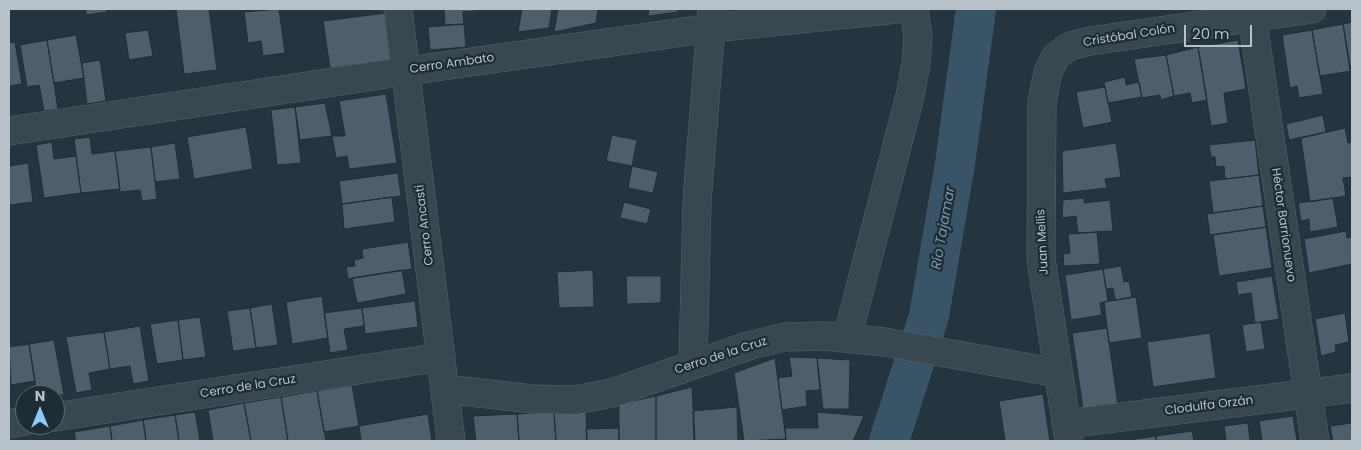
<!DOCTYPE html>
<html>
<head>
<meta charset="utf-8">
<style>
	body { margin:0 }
	#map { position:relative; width:1361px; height:450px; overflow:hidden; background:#253540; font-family:Poppins,sans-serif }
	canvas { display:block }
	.frame { position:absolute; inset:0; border:10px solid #b6c1ca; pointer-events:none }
	.north { position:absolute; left:15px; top:385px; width:50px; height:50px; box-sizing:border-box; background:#1e2c35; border:1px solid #5b6871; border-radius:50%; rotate:0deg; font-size:14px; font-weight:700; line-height:20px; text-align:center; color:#b6c1ca }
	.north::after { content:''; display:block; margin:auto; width:18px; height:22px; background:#8dc9f8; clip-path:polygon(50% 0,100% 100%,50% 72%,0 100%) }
	.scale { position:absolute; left:1184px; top:25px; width:68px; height:22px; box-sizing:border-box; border:2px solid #b6c1ca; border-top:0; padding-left:6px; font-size:15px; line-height:18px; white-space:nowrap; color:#b6c1ca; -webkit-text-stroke:4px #1e2c35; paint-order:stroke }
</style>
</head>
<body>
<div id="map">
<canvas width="1361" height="450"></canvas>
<div class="frame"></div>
<div class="north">N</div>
<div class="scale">20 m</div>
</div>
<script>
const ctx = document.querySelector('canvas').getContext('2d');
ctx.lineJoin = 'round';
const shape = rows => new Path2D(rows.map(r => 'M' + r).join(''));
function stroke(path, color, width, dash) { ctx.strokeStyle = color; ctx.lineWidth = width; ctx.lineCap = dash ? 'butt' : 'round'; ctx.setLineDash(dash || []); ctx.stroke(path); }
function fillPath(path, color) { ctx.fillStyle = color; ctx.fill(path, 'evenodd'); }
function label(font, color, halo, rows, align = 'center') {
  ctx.font = font + ' Poppins,sans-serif'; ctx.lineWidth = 4.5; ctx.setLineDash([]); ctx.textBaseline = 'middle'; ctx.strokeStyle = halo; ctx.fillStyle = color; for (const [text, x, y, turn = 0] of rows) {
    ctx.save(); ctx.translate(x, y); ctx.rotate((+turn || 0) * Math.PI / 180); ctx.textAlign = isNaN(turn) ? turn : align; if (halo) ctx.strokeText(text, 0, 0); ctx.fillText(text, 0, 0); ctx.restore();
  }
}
stroke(shape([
	[889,441,929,316,955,164,976,9]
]), '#395467', 40);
const building = shape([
	[86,9,106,9,107,12,86,15,86,9],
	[176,9,209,9,217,70,184,74,176,9],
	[279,9,285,53,263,56,261,41,248,43,244,12,279,9],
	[444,9,475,9,475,11,463,12,464,24,445,25,444,9],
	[522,9,552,9,549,28,518,32,522,9],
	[558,9,598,9,596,23,554,32,558,9],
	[649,9,678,9,678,12,648,16,649,9],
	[387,13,394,60,330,68,323,21,387,13],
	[1352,22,1352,83,1343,24,1352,22],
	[464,24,466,47,430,50,428,27,464,24],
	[1343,24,1351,71,1320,76,1312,30,1343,24],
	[148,30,153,56,129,60,125,33,148,30],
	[1312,30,1323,94,1299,98,1297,86,1290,88,1282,35,1312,30],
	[76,35,84,78,54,83,47,40,76,35],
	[47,40,58,109,44,111,39,85,27,87,20,45,47,40],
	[1238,40,1246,89,1224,93,1228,123,1211,126,1198,47,1238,40],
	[15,42,22,84,9,86,9,43,15,42],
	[1198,47,1207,100,1192,103,1190,93,1174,96,1166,55,1198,47],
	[1166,55,1174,96,1161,100,1160,95,1142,98,1134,59,1166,55],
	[100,60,106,101,87,104,82,63,100,60],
	[1125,77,1126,85,1139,82,1142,97,1108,103,1104,82,1125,77],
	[1105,87,1112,122,1083,128,1076,92,1105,87],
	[386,94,397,163,349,169,347,156,336,158,332,136,345,136,339,101,386,94],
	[325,103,332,136,300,140,295,107,325,103],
	[295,107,301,163,277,165,271,110,295,107],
	[1323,115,1326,132,1289,140,1286,124,1323,115],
	[246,127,253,169,194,179,187,137,246,127],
	[1345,128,1348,143,1352,142,1352,177,1343,178,1346,196,1310,202,1301,138,1345,128],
	[612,135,637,140,632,166,606,161,612,135],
	[90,137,92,154,115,151,120,189,81,193,74,139,90,137],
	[1255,140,1259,175,1225,179,1224,166,1216,167,1215,157,1211,157,1209,145,1255,140],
	[52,142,54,159,76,156,81,193,44,198,36,145,52,142],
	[175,143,180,179,155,182,151,147,175,143],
	[1116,143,1121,177,1105,179,1107,188,1063,193,1062,151,1116,143],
	[151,147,157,199,142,201,140,190,120,192,115,151,151,147],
	[28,163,33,202,9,205,9,166,28,163],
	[632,166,658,172,653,193,628,188,632,166],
	[398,173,401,196,342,204,339,181,398,173],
	[1259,175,1263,206,1213,213,1209,181,1259,175],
	[392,197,395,222,344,229,342,204,392,197],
	[1084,198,1084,203,1110,200,1113,231,1078,233,1076,216,1062,218,1063,200,1084,198],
	[1333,198,1338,227,1310,232,1309,219,1301,221,1298,203,1333,198],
	[624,202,651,209,647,224,620,218,624,202],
	[1263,206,1266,227,1210,235,1207,214,1263,206],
	[1266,227,1272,268,1219,276,1213,235,1266,227],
	[1346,231,1347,238,1352,237,1352,264,1309,273,1304,239,1346,231],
	[1097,232,1100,264,1064,266,1063,254,1070,253,1068,234,1097,232],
	[408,242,412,269,348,279,346,267,355,266,354,260,363,258,362,249,408,242],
	[1121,266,1124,282,1129,281,1132,297,1115,300,1113,288,1106,289,1103,269,1121,266],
	[1103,269,1108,301,1100,303,1102,315,1071,320,1065,275,1103,269],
	[402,270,406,294,357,303,352,278,402,270],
	[593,270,594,307,559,308,557,272,593,270],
	[626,276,661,276,661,303,627,304,626,276],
	[1272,276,1279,319,1255,323,1251,293,1238,295,1236,282,1272,276],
	[322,296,328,338,292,344,286,302,322,296],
	[1136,297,1142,338,1109,343,1104,302,1136,297],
	[415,301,418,327,365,334,362,308,415,301],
	[272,304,278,345,256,348,250,308,272,304],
	[250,308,256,348,233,351,227,311,250,308],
	[362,308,364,326,344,329,348,350,330,353,324,313,362,308],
	[1345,313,1349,342,1335,345,1336,352,1321,356,1315,319,1345,313],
	[200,317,206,357,183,360,178,320,200,317],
	[178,320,183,360,157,364,150,324,178,320],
	[1261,322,1265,349,1246,352,1242,325,1261,322],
	[140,326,149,381,133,384,130,366,110,369,104,332,140,326],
	[1107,328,1118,405,1083,409,1072,333,1107,328],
	[104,332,110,369,89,373,92,390,76,393,66,337,104,332],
	[1210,333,1216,378,1153,387,1147,342,1210,333],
	[54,340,64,395,37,395,29,344,54,340],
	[29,344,35,381,11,385,9,347,29,344],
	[789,357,817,358,820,390,806,391,807,406,782,410,778,378,792,376,789,357],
	[775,358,786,439,744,441,734,373,775,358],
	[817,358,850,360,849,409,823,409,817,358],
	[352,385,359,426,324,432,317,391,352,385],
	[692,387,695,441,656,441,656,396,692,387],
	[317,391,326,441,288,441,281,397,317,391],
	[1043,394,1050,441,1005,441,999,401,1043,394],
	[656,396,656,441,619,441,619,404,656,396],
	[281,397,288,441,251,441,244,403,281,397],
	[244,403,251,441,213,441,208,410,244,403],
	[737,407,738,441,694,441,693,411,737,407],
	[586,411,587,441,556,441,554,412,586,411],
	[195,412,200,441,179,441,175,415,195,412],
	[554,412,556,441,519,441,517,414,554,412],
	[817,412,864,416,853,441,786,441,785,428,818,428,817,412],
	[428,414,432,441,361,441,359,426,428,414],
	[517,414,519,441,476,441,473,416,517,414],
	[175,415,179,441,146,441,143,420,175,415],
	[1293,416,1297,441,1262,441,1259,421,1293,416],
	[143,420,146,441,112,441,110,426,143,420],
	[1248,423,1250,441,1226,441,1224,426,1248,423],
	[1352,423,1352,441,1333,441,1330,426,1352,423],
	[110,426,112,441,76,441,74,432,110,426],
	[619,428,619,441,587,441,586,429,619,428],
	[1192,431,1194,441,1156,441,1156,436,1192,431],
	[1156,436,1156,441,1122,441,1156,436]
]);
fillPath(building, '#4e5f6b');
stroke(building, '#202e37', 1);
const minor = shape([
	[398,9,451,441],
	[1251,9,1315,441],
	[9,131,407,71,712,28,897,9],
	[847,338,910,96,916,63,918,36,914,9],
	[693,364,697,201,712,11],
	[445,389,532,399,575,400,612,393,751,345,785,337,825,336,884,342,1058,373],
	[55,417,441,357],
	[9,424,25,421],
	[1066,424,1352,388],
	[1069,441,1041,259,1042,102,1048,72,1056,56,1070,46,1090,41,1312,9]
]);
stroke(minor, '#57646d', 29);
stroke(minor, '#394750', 28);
label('12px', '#b6c1ca', '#1e2c35', [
	["Cristóbal Colón",1129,36,-9],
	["Cerro Ambato",452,64,-8],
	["Cerro Ancasti",425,225,-97],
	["Héctor Barrionuevo",1283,225,82],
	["Juan Mellis",1043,242,-93],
	["Cerro de la Cruz",721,356,-18],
	["Cerro de la Cruz",248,387,-9],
	["Clodulfa Orzán",1209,406,-7]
]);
label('italic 14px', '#7697ad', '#1e2c35', [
	["Río Tajamar",944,228,-80]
]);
</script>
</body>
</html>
